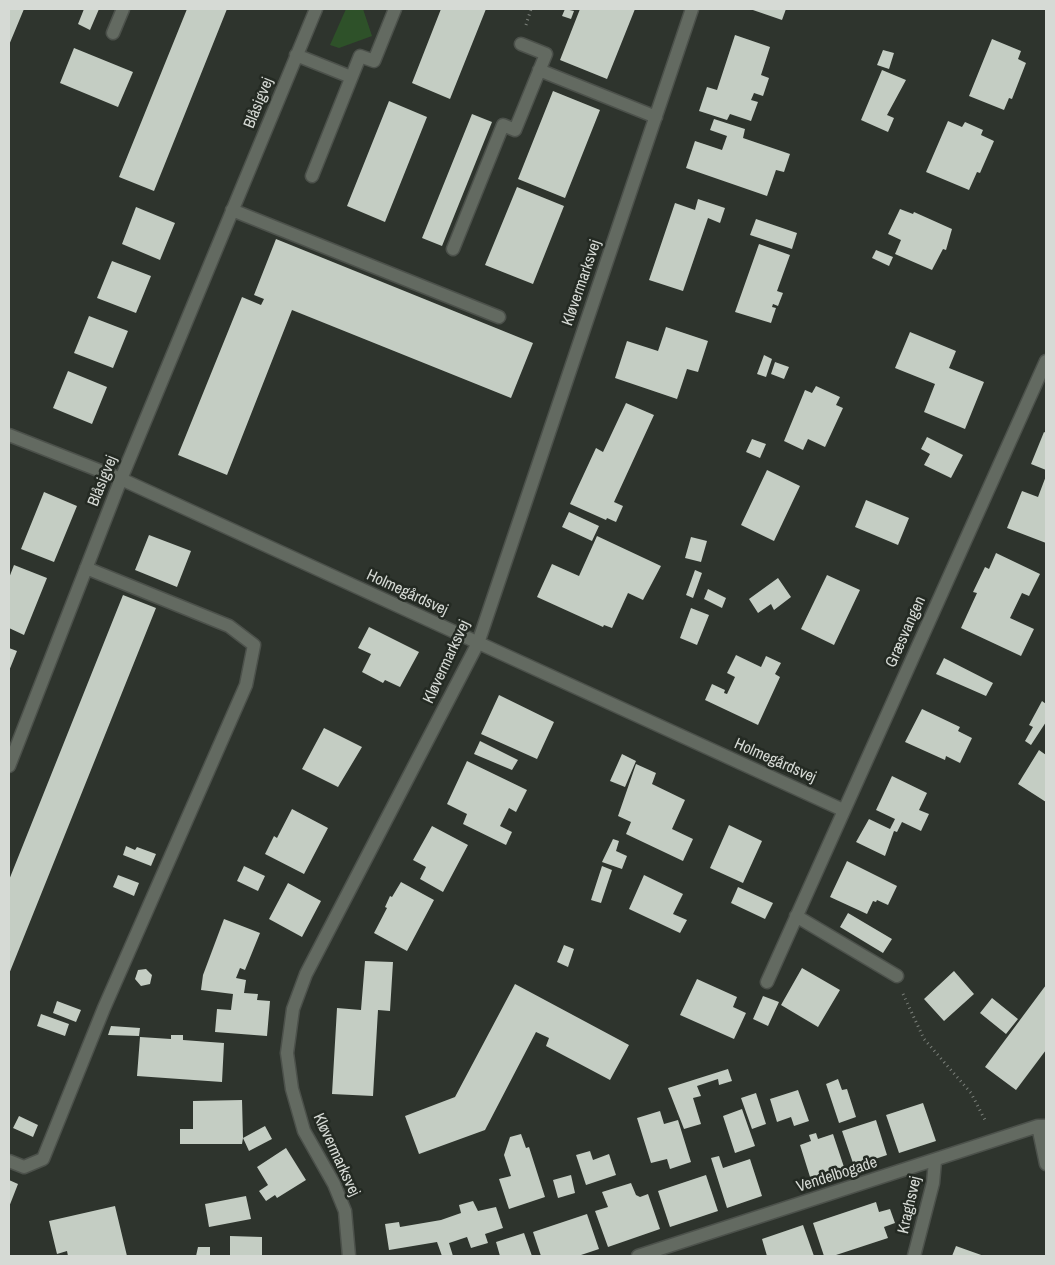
<!DOCTYPE html>
<html>
<head>
<meta charset="utf-8">
<style>
	body { margin:0 }
	#map { position:relative; width:1055px; height:1265px; overflow:hidden; background:#2e342d; font-family:"Archivo Narrow",sans-serif }
	canvas { display:block }
	.frame { position:absolute; inset:0; border:10px solid #d6dad5; pointer-events:none }
</style>
</head>
<body>
<div id="map">
<canvas width="1055" height="1265"></canvas>
<div class="frame"></div>
</div>
<script>
const ctx = document.querySelector('canvas').getContext('2d');
ctx.lineJoin = 'round';
function fillPath(path, color) { ctx.fillStyle = color; ctx.fill(path, 'evenodd'); }
const shape = rows => new Path2D(rows.map(r => 'M' + r).join(''));
function stroke(path, color, width, dash) { ctx.strokeStyle = color; ctx.lineWidth = width; ctx.lineCap = dash ? 'butt' : 'round'; ctx.setLineDash(dash || []); ctx.stroke(path); }
function label(font, color, halo, rows, align = 'center') {
  ctx.font = font + ' "Archivo Narrow",sans-serif'; ctx.lineWidth = 5; ctx.setLineDash([]); ctx.textBaseline = 'middle'; ctx.strokeStyle = halo; ctx.fillStyle = color; for (const [text, x, y, turn = 0] of rows) {
    ctx.save(); ctx.translate(x, y); ctx.rotate((+turn || 0) * Math.PI / 180); ctx.textAlign = isNaN(turn) ? turn : align; if (halo) ctx.strokeText(text, 0, 0); ctx.fillText(text, 0, 0); ctx.restore();
  }
}
fillPath(shape([
	[346,9,363,9,372,36,339,48,330,45]
]), '#2e5129');
fillPath(shape([
	[9,9,24,9,9,45],
	[84,9,99,9,90,30,78,24],
	[187,9,227,9,154,191,119,177],
	[441,9,486,9,450,99,412,83],
	[565,9,574,11,571,19,562,16],
	[580,9,635,9,607,79,560,60],
	[750,9,786,9,782,20],
	[735,35,770,47,761,75,769,78,763,96,754,93,751,100,758,102,751,121,730,114,727,120,699,111,707,87,717,90],
	[992,39,1021,51,1018,59,1026,63,1012,99,1009,98,1004,110,969,96],
	[74,48,133,72,118,107,60,83],
	[883,50,894,53,889,69,877,65],
	[882,70,906,80,887,115,894,118,888,132,861,120],
	[553,91,600,110,565,198,518,179],
	[389,101,427,117,385,222,347,206],
	[472,114,492,122,442,246,422,238],
	[714,119,745,129,743,138,790,154,784,172,776,170,767,196,686,168,695,141,722,150,727,136,710,130],
	[948,121,962,127,965,122,983,130,981,135,994,141,980,173,977,172,969,190,926,172],
	[517,187,564,206,533,284,485,265],
	[698,199,725,208,720,223,708,218,683,291,649,280,675,203,695,210],
	[136,207,175,223,160,260,122,244],
	[900,209,913,214,914,212,952,229,946,250,943,249,932,270,895,254,901,240,888,234],
	[756,219,797,233,792,249,750,235],
	[276,239,533,343,511,398,292,310,227,475,178,455,242,297,261,305,264,299,254,295],
	[759,244,790,255,777,291,783,293,778,306,773,304,772,307,776,308,771,323,735,312],
	[876,250,893,257,889,266,872,258],
	[112,261,151,276,136,313,97,298],
	[89,316,128,331,113,368,74,353],
	[666,327,708,341,698,372,687,369,677,399,615,378,627,341,658,351],
	[910,332,956,351,949,368,984,382,965,429,924,412,935,384,895,368],
	[764,355,772,359,766,377,757,374],
	[775,362,789,367,784,379,771,374],
	[68,371,107,387,92,424,53,408],
	[816,386,840,397,836,405,843,408,825,447,808,439,803,450,784,441,805,390,812,393],
	[626,403,654,415,614,502,623,506,616,522,607,518,606,520,570,504,596,448,603,452],
	[1044,432,1046,433,1046,470,1031,464],
	[927,437,963,455,951,478,924,465,930,454,921,449],
	[752,439,766,444,760,458,746,452],
	[767,470,800,486,774,541,741,525],
	[1046,476,1046,543,1007,528,1022,491,1038,497],
	[44,492,77,506,54,562,21,549],
	[866,500,909,518,898,545,855,527],
	[569,512,599,526,592,541,562,527],
	[149,535,191,551,177,587,135,570],
	[597,536,661,566,643,600,628,593,612,628,604,625,603,627,537,597,552,564,579,576],
	[691,537,707,541,701,562,685,558],
	[996,553,1040,574,1029,596,1022,593,1010,618,1034,629,1021,656,961,628,977,593,973,592,985,567,989,569],
	[14,565,47,578,24,635,9,628,9,578],
	[695,570,702,573,693,598,686,595],
	[827,575,860,590,834,645,801,629],
	[778,578,791,597,774,610,771,604,758,613,749,599],
	[708,589,726,598,722,608,704,599],
	[123,595,156,608,9,974,9,880],
	[691,608,709,615,697,645,680,638],
	[369,627,419,652,400,687,385,680,383,683,362,672,371,654,358,648],
	[9,648,17,651,9,671],
	[736,655,761,667,766,656,781,663,775,674,780,677,758,725,705,700,712,684,725,690,724,693,727,694,735,677,727,673],
	[944,658,993,683,986,696,936,674],
	[499,695,554,722,537,759,481,734],
	[1042,701,1046,704,1046,722,1031,745,1025,741,1033,727,1029,725],
	[922,709,960,727,958,731,972,738,960,763,946,756,945,760,905,742],
	[324,728,362,747,338,787,302,769],
	[480,741,518,760,512,770,474,754],
	[1039,750,1046,755,1046,802,1018,784],
	[622,754,636,761,625,787,610,781],
	[467,761,527,790,516,812,509,808,500,826,512,832,506,845,463,824,467,814,447,804],
	[636,764,656,773,652,784,685,800,672,829,693,839,683,861,626,834,631,822,618,816],
	[892,776,927,793,919,810,929,814,921,831,902,822,897,832,894,831,885,856,856,842,869,819,890,829,895,819,876,810],
	[292,809,328,828,304,874,265,854,274,836,277,838],
	[729,825,762,841,743,883,710,868],
	[432,826,468,845,443,892,420,879,426,867,413,860],
	[613,839,619,841,616,851,627,856,622,869,602,862],
	[126,846,135,850,137,847,156,854,151,866,123,855],
	[847,861,897,886,888,905,877,900,876,902,873,901,867,914,830,897],
	[244,866,265,876,258,891,237,881],
	[602,866,612,870,601,903,591,900],
	[118,875,139,883,134,896,113,887],
	[644,875,683,894,673,914,687,920,680,933,629,909],
	[401,882,434,900,407,951,374,933,387,908,385,907,390,896,392,897],
	[288,883,321,901,302,937,269,919],
	[738,887,773,903,765,919,731,903],
	[848,913,892,939,883,953,840,927],
	[224,919,260,933,245,970,240,968,236,978,246,980,244,993,258,994,257,1000,270,1001,267,1036,215,1032,217,1009,231,1010,233,994,201,990,203,975],
	[564,945,574,949,568,967,557,962],
	[365,961,393,962,390,1011,378,1010,373,1096,332,1094,337,1008,361,1010],
	[802,968,840,990,818,1027,781,1005],
	[146,969,152,975,150,984,141,986,135,979,138,970],
	[954,971,974,994,944,1021,924,999],
	[697,979,737,997,733,1007,746,1013,734,1039,680,1015],
	[515,984,629,1045,610,1080,546,1046,549,1038,536,1032,485,1130,419,1154,405,1116,455,1097],
	[1046,985,1046,1050,1016,1090,985,1067],
	[763,996,779,1002,768,1026,753,1019],
	[992,998,1018,1019,1006,1034,980,1013],
	[57,1001,81,1010,76,1022,53,1013],
	[41,1014,69,1024,65,1036,37,1026],
	[111,1026,140,1028,139,1036,108,1035],
	[171,1035,183,1035,183,1040,224,1043,222,1082,137,1076,140,1037,171,1039],
	[728,1069,732,1081,719,1085,718,1079,697,1086,701,1096,693,1098,701,1124,684,1129,668,1088],
	[838,1079,842,1090,847,1089,856,1117,839,1123,826,1084],
	[798,1090,809,1121,794,1126,791,1117,777,1122,770,1099],
	[756,1093,766,1124,752,1129,741,1098],
	[242,1100,243,1138,265,1126,272,1139,249,1151,243,1138,242,1144,180,1144,180,1129,193,1129,193,1101],
	[923,1103,936,1141,899,1153,886,1115],
	[742,1109,755,1146,735,1153,723,1116],
	[660,1111,664,1124,678,1120,691,1162,670,1169,667,1159,651,1163,637,1118],
	[19,1116,38,1125,33,1137,13,1128],
	[876,1120,887,1155,854,1166,842,1131],
	[816,1133,818,1139,833,1134,845,1170,811,1180,800,1145,811,1141,809,1135],
	[521,1134,526,1148,529,1147,545,1197,509,1209,499,1179,511,1176,504,1155,510,1137],
	[286,1148,306,1180,277,1198,275,1195,266,1201,259,1191,268,1185,257,1167],
	[590,1151,593,1160,609,1154,616,1175,586,1185,576,1155],
	[719,1156,723,1168,750,1159,762,1196,727,1208,711,1158],
	[571,1175,575,1193,558,1198,553,1180],
	[706,1175,718,1211,670,1227,658,1191],
	[9,1180,18,1184,9,1207],
	[631,1183,636,1195,640,1197,648,1194,660,1229,608,1247,595,1211,608,1207,602,1192],
	[246,1196,251,1219,209,1227,205,1204],
	[473,1201,478,1211,496,1207,503,1228,485,1234,488,1243,471,1248,467,1237,449,1243,453,1256,442,1256,437,1242,389,1250,385,1224,399,1222,400,1227,441,1220,461,1213,459,1205],
	[876,1202,879,1212,890,1209,895,1223,884,1227,888,1238,833,1256,824,1256,813,1223],
	[115,1206,127,1256,68,1256,67,1251,57,1254,49,1221],
	[587,1214,599,1249,578,1256,541,1256,533,1232],
	[803,1225,814,1256,767,1256,762,1239],
	[524,1233,532,1256,500,1256,496,1242],
	[230,1236,262,1237,262,1256,230,1256],
	[956,1246,984,1256,952,1256],
	[198,1247,210,1247,210,1256,196,1256]
]), '#c4cdc3');
const minor = shape([
	[113,33,123,9],
	[296,55,351,77],
	[539,70,656,117],
	[312,176,360,56,374,61,395,9],
	[232,210,499,317],
	[453,249,503,125,515,130,546,54,521,44],
	[9,435,121,479,843,810],
	[9,766,121,479,316,9],
	[796,916,897,976],
	[767,982,1046,361],
	[1038,1126,1046,1164],
	[9,1161,24,1167,43,1159,104,1008,246,685,254,645,229,626,86,568],
	[349,1256,345,1211,334,1184,304,1131,292,1089,287,1053,293,1009,306,974,478,643,692,9],
	[638,1256,1038,1126,1046,1126],
	[914,1256,933,1183,935,1161]
]);
stroke(minor, '#4c514b', 15);
stroke(shape([
	[526,25,531,9],
	[903,994,924,1039,971,1093,986,1122]
]), '#7c817b', 3, [1, 4]);
stroke(minor, '#636a61', 12);
label('16px', '#d6dad5', '#242a23', [
	["Blåsigvej",259,103,-68],
	["Kløvermarksvej",582,283,-71],
	["Blåsigvej",103,481,-68],
	["Holmegårdsvej",407,593,25],
	["Græsvangen",906,632,-66],
	["Kløvermarksvej",447,662,-65],
	["Holmegårdsvej",775,761,24],
	["Kløvermarksvej",336,1155,65],
	["Vendelbogade",837,1175,-18],
	["Kraghsvej",910,1205,-77]
]);
</script>
</body>
</html>
